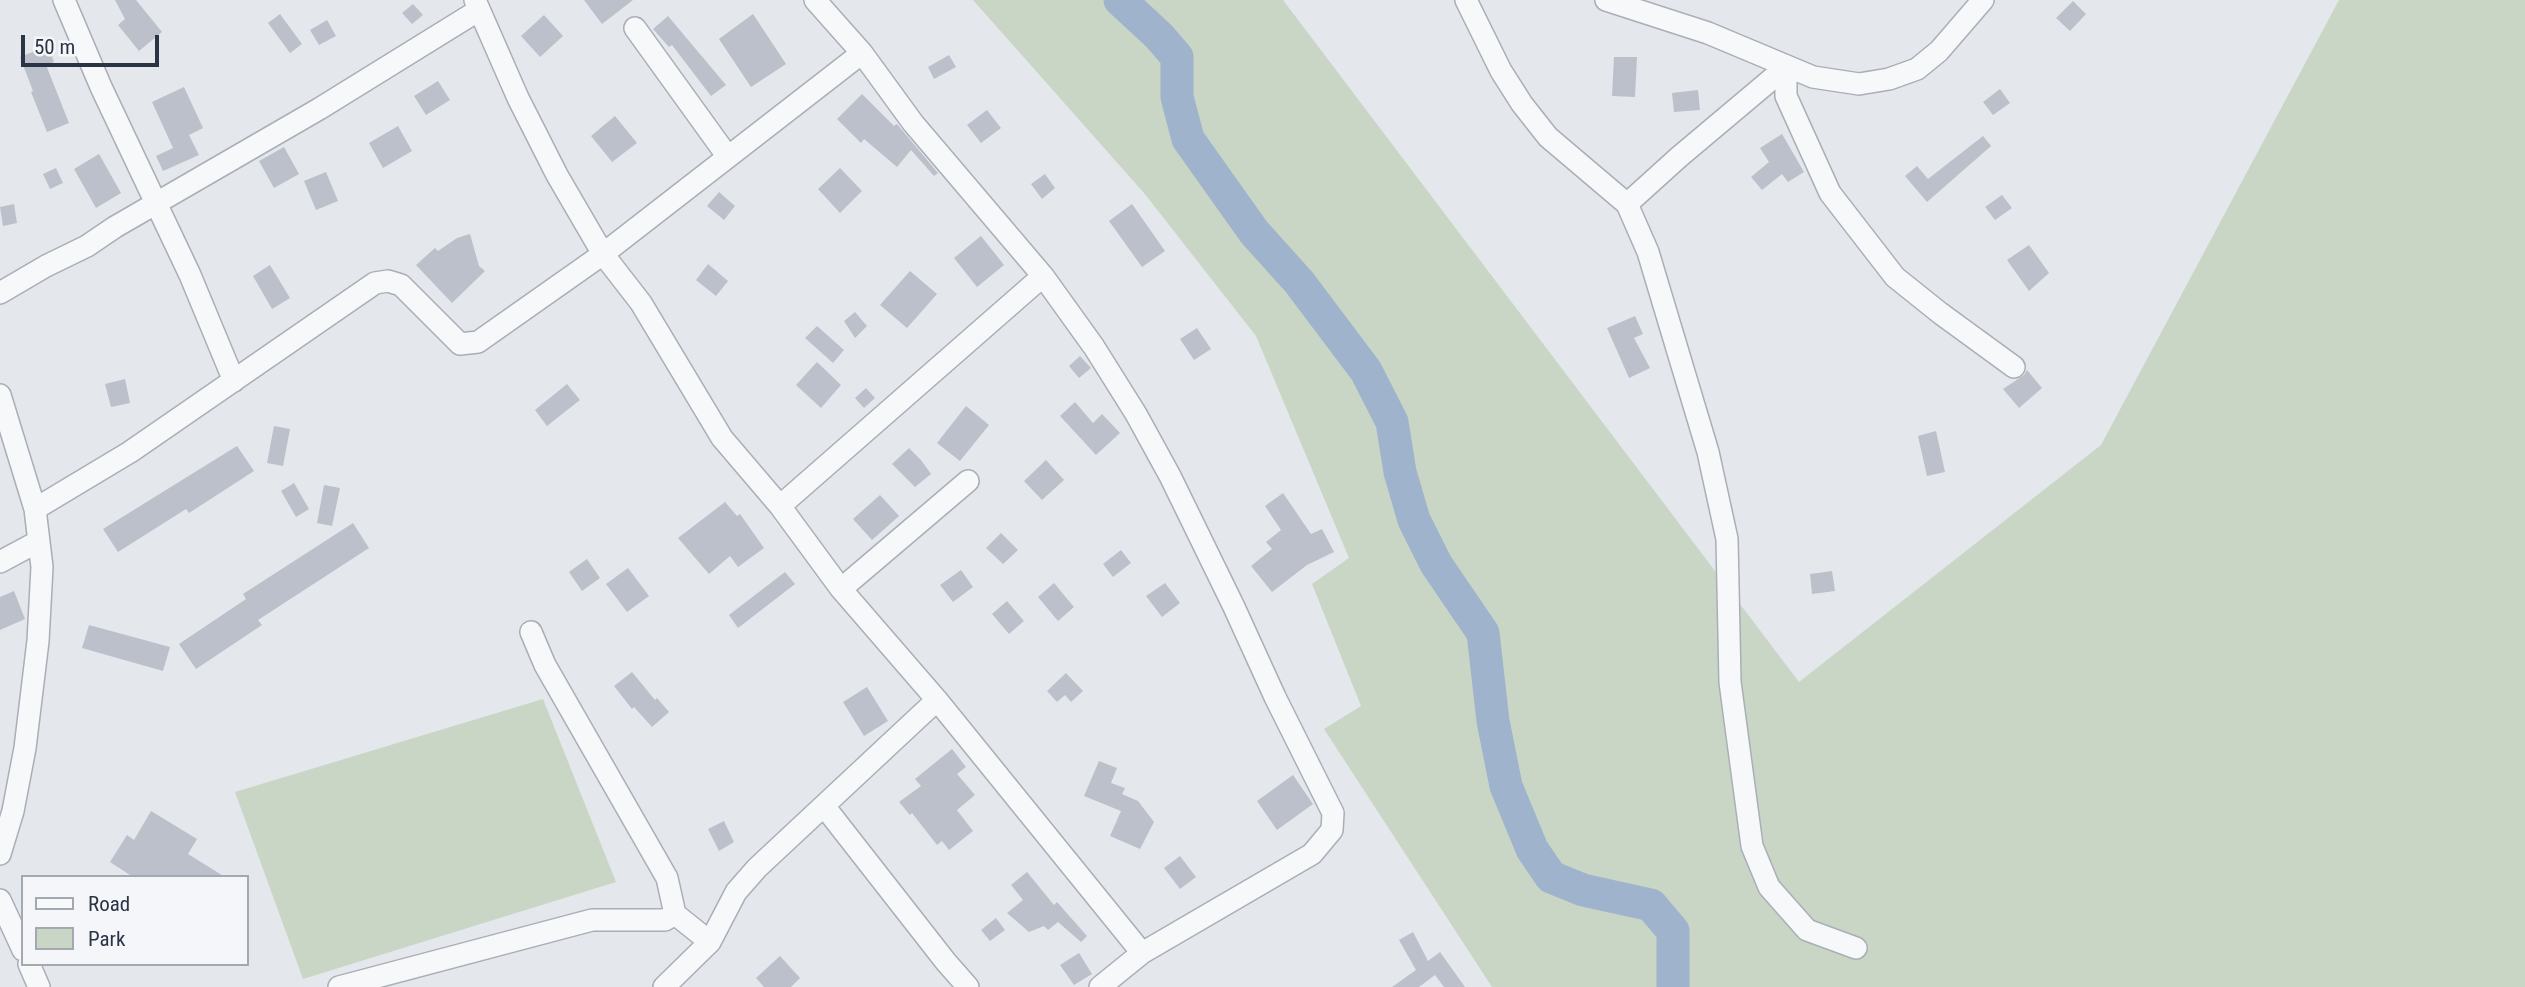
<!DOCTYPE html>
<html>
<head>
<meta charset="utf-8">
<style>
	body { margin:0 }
	#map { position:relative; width:2525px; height:987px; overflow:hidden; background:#e4e7ec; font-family:"Roboto Condensed",sans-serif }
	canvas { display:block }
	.legend { position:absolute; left:21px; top:875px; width:228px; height:91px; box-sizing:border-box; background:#f4f6f9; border:2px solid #a4a8b1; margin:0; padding:9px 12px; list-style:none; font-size:21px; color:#2b3445 }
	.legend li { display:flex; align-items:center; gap:14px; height:35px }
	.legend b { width:35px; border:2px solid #a4a8b1 }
	.scale { position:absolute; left:21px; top:35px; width:138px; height:32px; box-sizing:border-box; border:4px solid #2b3445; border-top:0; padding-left:9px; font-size:21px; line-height:24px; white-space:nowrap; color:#2b3445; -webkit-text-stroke:5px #f4f6f9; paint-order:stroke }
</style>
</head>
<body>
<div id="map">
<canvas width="2525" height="987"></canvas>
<ul class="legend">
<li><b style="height:9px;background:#f7f8fa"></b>Road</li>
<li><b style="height:19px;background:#c9d6c5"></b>Park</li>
</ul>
<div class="scale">50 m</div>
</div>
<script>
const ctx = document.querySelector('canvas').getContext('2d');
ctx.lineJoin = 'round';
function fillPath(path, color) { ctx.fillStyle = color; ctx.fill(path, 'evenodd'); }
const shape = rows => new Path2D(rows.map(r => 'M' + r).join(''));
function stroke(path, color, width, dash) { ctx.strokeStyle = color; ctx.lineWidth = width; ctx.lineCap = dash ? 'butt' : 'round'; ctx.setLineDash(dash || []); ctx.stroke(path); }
fillPath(shape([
	[973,0,1283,0,1799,682,2101,445,2339,0,2525,0,2525,987,1492,987,1324,729,1361,706,1312,584,1349,558,1256,336,1144,193],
	[543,699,616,882,303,979,235,792]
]), '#c9d6c5');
stroke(shape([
	[1120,0,1159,36,1177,57,1177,97,1188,139,1254,232,1299,282,1366,371,1392,422,1400,472,1414,520,1436,564,1483,633,1493,721,1506,786,1532,849,1551,877,1583,890,1651,905,1673,931,1673,987]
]), '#9fb4cc', 33);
fillPath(shape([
	[115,0,136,0,162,32,139,51,118,25,125,19],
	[584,0,633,0,602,24],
	[2073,1,2086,14,2070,31,2056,18],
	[413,4,423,15,412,24,402,13],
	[280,14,302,44,290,53,268,23],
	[753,14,786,64,751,87,719,39],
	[544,15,563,36,540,57,521,36],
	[668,16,726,85,711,96,672,45,669,47,653,29],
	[327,20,336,36,319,45,310,30],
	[48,46,54,62,46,65,69,123,47,132,31,92,33,91,20,57],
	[949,55,956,67,934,79,928,67],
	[1614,57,1637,57,1635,97,1612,96],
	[438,81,450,100,426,115,414,96],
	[184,87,203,128,189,135,199,155,163,171,156,156,173,148,152,102],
	[2000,89,2010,103,1993,115,1983,102],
	[1698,90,1700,110,1674,112,1672,93],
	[862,94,894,126,897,124,938,173,934,176,911,150,897,167,864,139,861,143,837,119],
	[987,110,1001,128,981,143,967,125],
	[615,116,637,143,612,162,591,136],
	[398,126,412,151,383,168,369,143],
	[1782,134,1804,172,1788,182,1782,174,1762,190,1751,177,1769,162,1760,148],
	[1983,136,1991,146,1927,202,1905,176,1917,166,1928,179],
	[284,147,299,174,274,188,259,161],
	[99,154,121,193,96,208,74,169],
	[56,168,63,183,50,189,43,174],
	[840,168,862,191,840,213,818,189],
	[326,172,338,201,316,210,304,181],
	[1045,174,1055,188,1042,199,1031,184],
	[719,192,735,206,724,220,707,206],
	[2002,195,2012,208,1995,220,1985,207],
	[14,204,17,223,3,226,0,207],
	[1132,204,1165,251,1142,267,1109,221],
	[470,234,479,266,485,271,452,303,416,265,435,248,438,251,457,238],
	[981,236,1004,265,977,287,954,258],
	[2029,245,2049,273,2029,291,2007,260],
	[708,264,728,281,716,296,696,280],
	[270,265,290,298,272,309,253,276],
	[910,271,937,294,907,328,880,305],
	[855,312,867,326,855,338,844,321],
	[1635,316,1643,334,1634,338,1650,368,1629,378,1607,328],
	[817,326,844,350,833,363,805,338],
	[1197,328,1211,349,1194,360,1180,339],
	[1080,356,1091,368,1079,378,1069,366],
	[817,362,841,385,821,408,796,385],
	[2027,370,2042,388,2019,408,2003,389,2024,375],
	[125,379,130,403,111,407,105,384],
	[567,384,580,400,547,426,535,410],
	[866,388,875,398,864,408,855,398],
	[1075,402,1093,423,1102,414,1120,433,1096,455,1060,416],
	[966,406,989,425,960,461,937,443],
	[274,426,290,429,283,466,267,463],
	[1936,431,1945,472,1927,476,1918,436],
	[237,446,254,471,189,513,186,509,118,552,103,529],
	[909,448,921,460,931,474,915,487,892,464],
	[1046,460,1064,480,1042,500,1024,481],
	[294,483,309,509,296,517,281,491],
	[324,485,340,488,332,526,317,523],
	[1283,493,1311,534,1322,529,1334,552,1307,565,1272,592,1251,566,1272,549,1266,542,1281,530,1265,506],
	[880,495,899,516,872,540,853,519],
	[725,502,737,516,740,514,764,548,738,567,730,556,709,574,678,538],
	[353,523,369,548,258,620,262,625,196,669,179,644,246,599,243,594],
	[1001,533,1018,550,1003,564,986,548],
	[1121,550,1131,563,1113,577,1103,564],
	[587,559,600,578,582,591,569,572],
	[628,568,649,596,627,612,606,584],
	[961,570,973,587,953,602,940,585],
	[1832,571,1835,591,1812,594,1810,574],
	[785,572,795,584,738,628,729,615],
	[1054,583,1074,607,1058,621,1038,597],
	[1165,583,1180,603,1162,617,1146,596],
	[14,591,25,619,0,630,0,597],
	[1007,601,1024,621,1009,634,992,614],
	[89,625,170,647,163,671,82,648],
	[632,672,655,700,657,698,669,712,652,727,634,707,632,709,614,686],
	[1066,673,1083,691,1071,702,1065,695,1057,702,1047,691],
	[867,687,888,721,864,736,843,702],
	[952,749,966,767,957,774,975,795,957,810,973,831,949,850,942,841,937,845,912,813,910,815,899,802,921,786,915,779],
	[1099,761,1117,768,1111,783,1125,788,1122,794,1138,801,1154,822,1140,849,1110,836,1121,811,1084,796],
	[1293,775,1313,804,1277,830,1257,801],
	[151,811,197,839,188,854,225,877,133,877,110,862,127,835,134,840],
	[724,821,734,842,719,851,708,829],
	[1180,856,1196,877,1180,889,1164,868],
	[1027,872,1054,905,1057,902,1087,936,1081,942,1058,922,1048,930,1044,926,1029,932,1007,913,1023,900,1011,885],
	[996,918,1005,930,990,941,981,930],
	[1413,932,1428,961,1440,952,1465,987,1444,987,1435,975,1419,987,1392,987,1416,970,1399,940],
	[1079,953,1092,974,1074,985,1060,965],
	[780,956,800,978,791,987,764,987,756,978]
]), '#bbc0ca');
const minor = shape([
	[64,0,101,87,190,275,234,381],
	[475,0,518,98,557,175,603,254,641,303,722,438,780,506,841,589,937,700,1142,953],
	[815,0,862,53,913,123,1043,276,1094,347,1136,414,1170,476,1234,607,1275,697,1333,813,1332,830,1312,854,1142,953,1100,987],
	[1466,0,1501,71,1522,104,1548,137,1627,204,1648,252,1708,452,1727,539,1730,682,1752,846,1769,887,1807,930,1856,948],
	[1606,0,1708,33,1813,77,1859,84,1889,79,1917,69,1939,51,1983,0],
	[635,28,728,157],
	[1627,204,1679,157,1786,67,1786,96,1830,193,1895,277,1940,313,2014,367],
	[0,293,46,266,87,246,115,227,319,109,479,10],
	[0,395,35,509,42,567,38,641,25,748,13,811,0,854],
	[780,506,1043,276],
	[35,509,130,452,375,283,388,281,401,285,460,344,478,342,603,254,862,53],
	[0,562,39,541],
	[841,589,968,481],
	[531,632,545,665,667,878,675,914],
	[824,806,946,962,968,987],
	[0,900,23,950],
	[29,964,39,987],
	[339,987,592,920,665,920,675,914,710,942],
	[664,987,710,942,736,892,757,868,937,700]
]);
stroke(minor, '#a9aeb7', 24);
stroke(minor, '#f7f8fa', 21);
</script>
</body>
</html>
